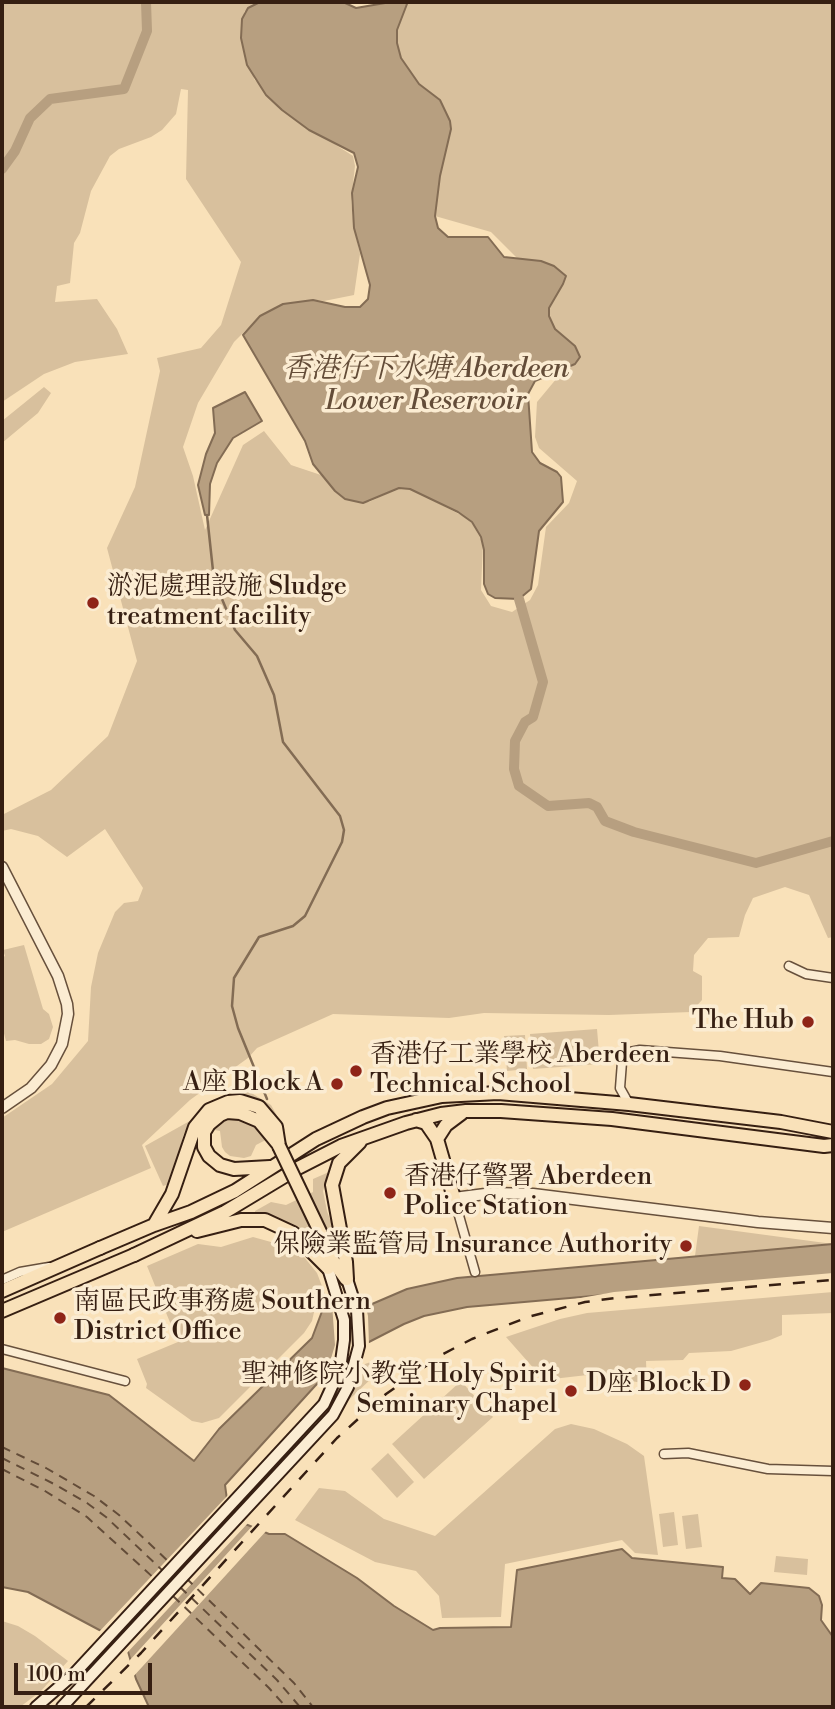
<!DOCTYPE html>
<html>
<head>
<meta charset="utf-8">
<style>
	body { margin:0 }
	#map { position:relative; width:835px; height:1709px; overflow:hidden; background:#f9e1b9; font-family:"Libre Bodoni",serif }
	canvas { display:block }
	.frame { position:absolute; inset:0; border:4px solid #361f12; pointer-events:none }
	.scale { position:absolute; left:14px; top:1663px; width:138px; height:32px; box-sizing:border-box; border:4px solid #361f12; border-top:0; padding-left:9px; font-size:21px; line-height:24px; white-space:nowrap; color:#361f12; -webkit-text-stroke:5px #fbecd2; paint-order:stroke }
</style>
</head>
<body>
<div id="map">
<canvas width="835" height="1709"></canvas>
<div class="frame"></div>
<div class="scale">100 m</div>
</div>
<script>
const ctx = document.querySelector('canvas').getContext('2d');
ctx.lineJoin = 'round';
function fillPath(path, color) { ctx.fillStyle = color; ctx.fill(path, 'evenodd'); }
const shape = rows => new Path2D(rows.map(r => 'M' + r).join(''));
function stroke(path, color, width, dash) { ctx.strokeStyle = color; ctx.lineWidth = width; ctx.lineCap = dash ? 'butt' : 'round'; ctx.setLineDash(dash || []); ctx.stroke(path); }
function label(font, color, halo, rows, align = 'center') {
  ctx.font = font + ' "Libre Bodoni","Noto Serif TC",serif'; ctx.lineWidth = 7; ctx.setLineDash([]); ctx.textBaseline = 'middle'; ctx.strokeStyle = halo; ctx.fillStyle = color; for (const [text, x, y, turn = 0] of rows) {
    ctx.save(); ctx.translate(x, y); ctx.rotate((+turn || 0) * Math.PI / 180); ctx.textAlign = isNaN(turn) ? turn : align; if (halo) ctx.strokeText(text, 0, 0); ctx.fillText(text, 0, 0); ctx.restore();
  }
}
fillPath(shape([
	[2,2,259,2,244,12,254,79,282,110,353,156,355,166,351,201,354,228,360,254,354,295,324,301,313,300,260,316,234,342,198,403,183,447,193,476,205,530,243,445,264,431,291,465,321,475,345,499,369,502,399,488,410,489,465,517,472,523,483,543,481,590,491,606,512,612,530,600,538,585,546,527,569,503,577,481,539,448,535,437,537,402,557,378,578,361,575,346,555,329,551,322,549,308,554,298,541,261,518,259,491,232,435,216,440,176,451,130,450,121,440,100,419,84,401,58,397,43,397,30,407,4,404,2,833,2,833,937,828,938,809,895,785,887,753,898,745,915,739,937,708,938,694,955,693,971,702,976,702,1000,691,1012,609,1015,484,1013,449,1018,333,1014,257,1048,248,1058,190,1100,142,1145,151,1168,2,1232,2,1118,52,1084,88,1041,91,987,98,953,115,912,124,903,138,901,143,888,105,829,67,857,38,836,11,829,2,831,2,815,51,790,108,736,137,661,107,548,135,487,160,371,157,358,201,348,221,325,241,262,186,179,188,90,181,89,176,114,162,130,151,137,119,149,110,156,91,191,80,233,74,243,70,283,57,286,55,302,97,299,117,329,128,354,75,362,44,374,2,402],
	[44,387,51,393,38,413,2,443,2,421],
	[24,945,43,1009,49,1014,53,1027,49,1039,41,1044,29,1044,15,1040,6,1041,2,1026,2,958,5,956,3,950],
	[597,1029,600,1064,533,1069,530,1034],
	[525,1035,527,1069,507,1071,504,1036],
	[245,1089,271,1105,285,1130,256,1145,251,1156,244,1158,230,1156,225,1152,222,1147,220,1131,188,1125,183,1136,172,1183,163,1186,145,1146,204,1113,211,1101],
	[329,1172,323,1191,327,1211,333,1228,324,1229,313,1240,293,1228,255,1216,255,1211,271,1202,286,1205,313,1192,313,1179],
	[699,1226,833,1244,695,1256],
	[253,1237,271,1242,291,1252,296,1247,317,1273,328,1302,317,1299,312,1321,304,1333,219,1418,202,1423,192,1421,146,1388,147,1384,137,1359,178,1342,147,1266,198,1244,221,1247],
	[833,1292,833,1313,782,1315,782,1335,770,1340,731,1351,689,1353,683,1360,646,1361,647,1384,596,1374,544,1380,506,1337,560,1319,587,1313],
	[379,1359,378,1371,373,1377,335,1413,259,1496,245,1483,260,1468,265,1458,351,1369],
	[461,1381,493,1417,424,1479,392,1444],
	[571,1424,594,1429,627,1444,644,1456,658,1555,635,1553,622,1540,505,1564,501,1617,442,1618,439,1596,416,1571,375,1562,295,1520,319,1488,345,1491,384,1519,435,1536,555,1429],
	[388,1453,414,1482,397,1498,371,1469],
	[674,1512,678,1545,663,1547,659,1514],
	[698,1514,702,1547,686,1549,682,1516],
	[776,1556,808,1559,807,1575,774,1572],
	[2,1621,18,1626,35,1636,68,1661,41,1691,20,1707,2,1707]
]), '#d8c09d');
const water = shape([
	[260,2,343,2,356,8,391,2,404,2,407,4,397,30,397,43,401,58,419,84,440,100,450,121,451,129,440,176,435,216,438,228,448,237,488,237,504,257,541,261,554,266,566,276,563,284,549,308,549,316,555,329,575,346,580,357,575,364,535,381,528,394,532,452,540,463,557,472,561,477,563,502,539,531,531,589,519,599,495,598,488,594,484,584,484,550,481,537,472,522,458,512,410,489,399,488,363,503,345,499,335,491,313,464,305,441,243,335,260,316,283,304,313,300,345,307,360,307,368,299,370,285,354,228,352,193,358,167,354,153,309,130,282,110,266,95,247,65,241,38,242,19,248,8,260,2],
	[245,392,262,421,233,438,217,463,210,484,209,515,205,515,198,485,206,454,215,433,213,408,245,392],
	[833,1244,833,1275,467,1307,424,1316,404,1324,365,1344,338,1363,315,1386,225,1485,228,1507,243,1523,269,1534,285,1534,357,1578,394,1606,433,1630,440,1628,511,1627,517,1570,622,1549,632,1558,723,1567,722,1578,735,1579,750,1594,761,1583,809,1588,819,1596,822,1605,821,1620,833,1637,833,1707,149,1707,136,1679,127,1648,105,1633,28,1592,2,1587,2,1368,109,1395,194,1461,219,1429,312,1338,324,1306,358,1310,407,1289,457,1278,833,1244]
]);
fillPath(water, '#b79f80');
stroke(water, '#836c54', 2);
fillPath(shape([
	[833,1273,833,1278,553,1303,614,1292],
	[365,1303,368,1316,369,1345,341,1366,324,1382,335,1345,332,1304,357,1306],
	[229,1494,236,1512,249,1522,126,1654,98,1633],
	[255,1523,268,1529,132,1678,129,1661]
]), '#f9e1b9');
stroke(shape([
	[207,515,214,580,235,630,257,656,274,695,283,742,340,816,344,830,342,842,305,916,293,926,259,937,234,978,232,1006,238,1028,267,1099]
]), '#836c54', 2.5);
stroke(shape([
	[2,169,15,151,30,118,50,99,124,89,147,31,146,2],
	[519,599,543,682,533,717,525,722,515,741,514,769,519,786,548,806,589,803,597,807,605,821,634,832,756,863,833,841]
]), '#b79f80', 10);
stroke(shape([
	[2,1447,46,1468,94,1496,119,1515,169,1562],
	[2,1458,56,1485,87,1503,106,1517,163,1571],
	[2,1469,45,1491,87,1517,156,1580],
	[186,1578,294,1683,313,1707],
	[180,1587,277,1680,300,1707],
	[173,1596,269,1688,286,1707]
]), '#634c38', 2, [9, 7]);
const minor = shape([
	[789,966,806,974,833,978],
	[629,1104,620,1088,622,1062,624,1057,630,1052,640,1050,720,1056,833,1072],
	[454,1198,475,1272],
	[2,1280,20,1272,49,1267],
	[2,1349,125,1381],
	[664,1454,688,1453,768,1469,833,1471]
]);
const tertiary = shape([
	[2,867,58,976,67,1004,68,1014,62,1044,51,1065,31,1088,2,1108],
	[454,1198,493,1193,533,1194,758,1222,833,1228]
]);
const secondary = shape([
	[36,1707,74,1674,324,1404,340,1369,344,1340,344,1320,328,1268],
	[62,1707,333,1415,348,1387,359,1346,357,1310,347,1279]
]);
const primary = shape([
	[2,1291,100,1248],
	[2,1311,134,1255]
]);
const trunk = shape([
	[416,1120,426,1123,437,1139,454,1198],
	[437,1139,446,1125,462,1113],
	[270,1167,234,1169,220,1165,209,1156,204,1147,204,1132,209,1124,220,1115,227,1112,240,1113,259,1121,278,1144],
	[154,1225,172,1194,195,1127,209,1110,228,1102,240,1101,259,1107,276,1127,279,1146],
	[197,1231,241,1220,265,1220,293,1233,328,1268],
	[324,1240,331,1258,346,1279],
	[100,1248,154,1225,191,1212,235,1191,316,1139,363,1117,387,1108,442,1096,498,1093,629,1104,781,1122,833,1132],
	[134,1255,225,1212,298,1168,341,1146,406,1123,441,1114,466,1111,501,1111,612,1119,824,1146,833,1145],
	[347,1279,346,1262,332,1185,339,1163,360,1142]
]);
stroke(minor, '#67503c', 11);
stroke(tertiary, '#67503c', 13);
stroke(secondary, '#361f12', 14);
stroke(primary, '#361f12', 16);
stroke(trunk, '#361f12', 16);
stroke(minor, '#fbecd2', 8);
stroke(tertiary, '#fbecd2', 10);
stroke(secondary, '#fbecd2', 10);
stroke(primary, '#f9e1b9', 12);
stroke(trunk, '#f9e1b9', 12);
stroke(shape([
	[86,1707,141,1653,337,1438,386,1394,443,1354,472,1339,528,1317,585,1302,616,1298,833,1280]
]), '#361f12', 2.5, [12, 12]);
const trunkBridge = shape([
	[279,1146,324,1240]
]);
stroke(trunkBridge, '#361f12', 16, []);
stroke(trunkBridge, '#f9e1b9', 12);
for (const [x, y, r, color] of [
	[93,603,7,"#8f2418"],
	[808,1022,7,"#8f2418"],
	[356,1071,7,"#8f2418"],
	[337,1084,7,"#8f2418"],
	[390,1193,7,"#8f2418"],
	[686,1246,7,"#8f2418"],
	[60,1318,7,"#8f2418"],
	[745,1385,7,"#8f2418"],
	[571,1391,7,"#8f2418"]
]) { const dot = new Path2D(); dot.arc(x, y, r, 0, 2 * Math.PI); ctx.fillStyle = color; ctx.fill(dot); stroke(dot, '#fbecd2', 2.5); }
label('26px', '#361f12', '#fbecd2', [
	["淤泥處理設施 Sludge",107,588,"left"],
	["treatment facility",107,618,"left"],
	["The Hub",794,1022],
	["香港仔工業學校 Aberdeen",370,1056,"left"],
	["Technical School",370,1086,"left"],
	["A座 Block A",323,1084],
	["香港仔警署 Aberdeen",404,1178,"left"],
	["Police Station",404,1208,"left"],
	["保險業監管局 Insurance Authority",672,1246],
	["南區民政事務處 Southern",74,1303,"left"],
	["District Office",74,1333,"left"],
	["聖神修院小教堂 Holy Spirit",557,1376],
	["Seminary Chapel",557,1406],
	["D座 Block D",731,1385]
], 'right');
label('italic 28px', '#634c38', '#fbecd2', [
	["香港仔下水塘 Aberdeen",426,370],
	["Lower Reservoir",426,402]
]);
</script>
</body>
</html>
